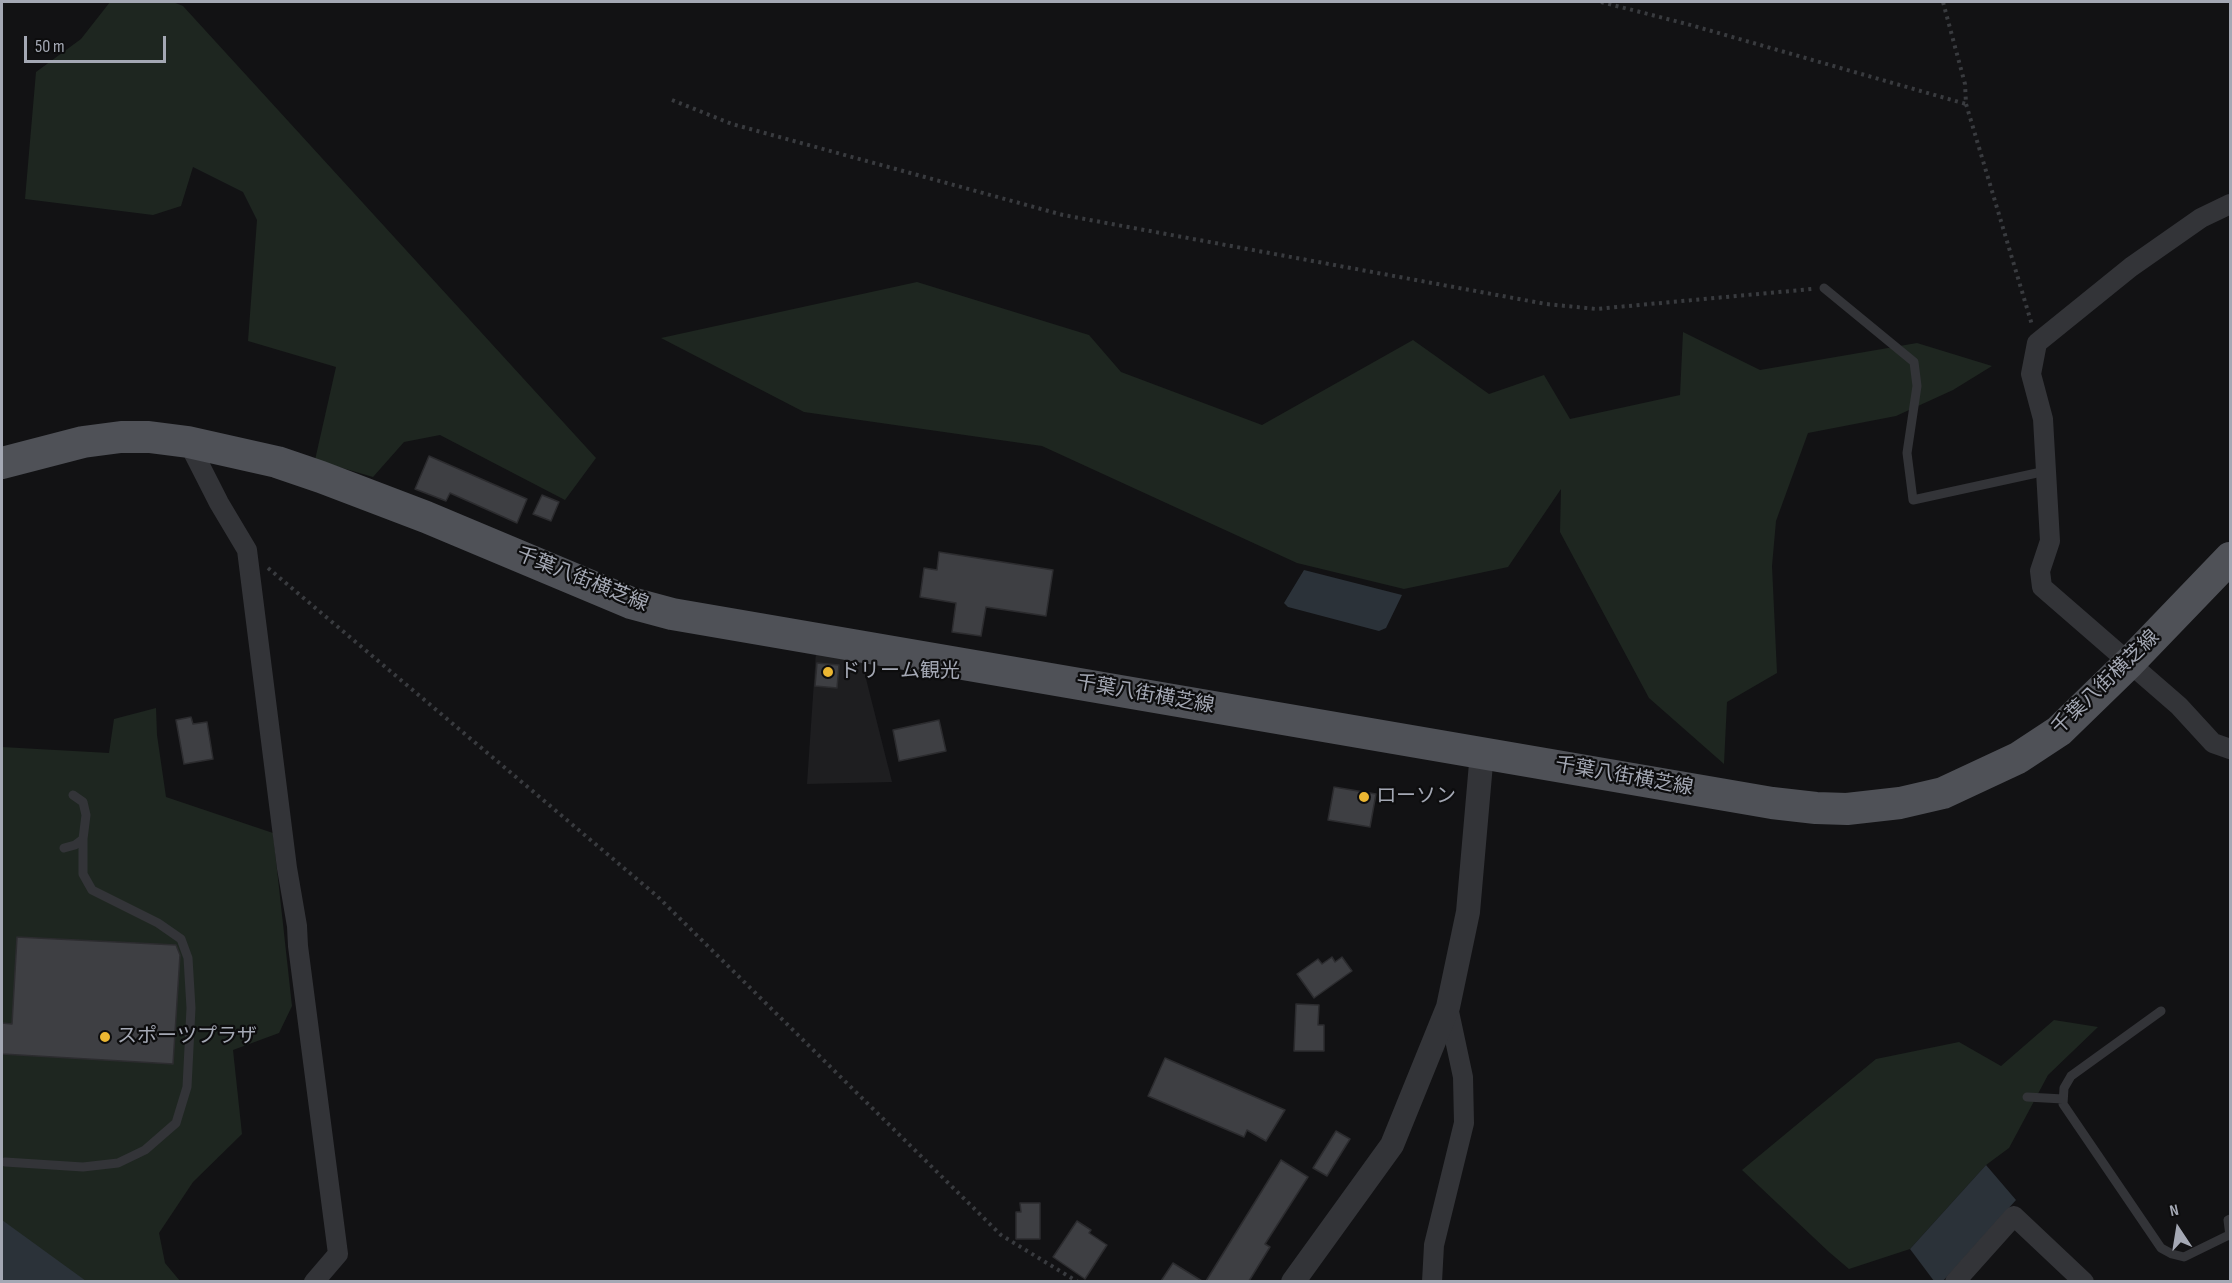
<!DOCTYPE html>
<html>
<head>
<meta charset="utf-8">
<style>
	body { margin:0 }
	#map { position:relative; width:2232px; height:1283px; overflow:hidden; background:#121214; font-family:"Sofia Sans Condensed",sans-serif }
	canvas { display:block }
	.frame { position:absolute; inset:0; border:3px solid #a4a8b4; pointer-events:none }
	.north { position:absolute; left:2148px; top:1199px; width:60px; height:60px; -webkit-text-stroke:4px #0d0d0e; paint-order:stroke; rotate:348deg; font-size:16px; font-weight:700; line-height:24px; text-align:center; color:#a4a8b4 }
	.north::after { content:''; display:block; margin:auto; width:21px; height:27px; background:#a4a8b4; clip-path:polygon(50% 0,100% 100%,50% 72%,0 100%) }
	.scale { position:absolute; left:24px; top:36px; width:142px; height:27px; box-sizing:border-box; border:3px solid #a4a8b4; border-top:0; padding-left:8px; font-size:18px; line-height:21px; white-space:nowrap; color:#a4a8b4; -webkit-text-stroke:4px #0d0d0e; paint-order:stroke }
</style>
</head>
<body>
<div id="map">
<canvas width="2232" height="1283"></canvas>
<div class="frame"></div>
<div class="north">N</div>
<div class="scale">50 m</div>
</div>
<script>
const ctx = document.querySelector('canvas').getContext('2d');
ctx.lineJoin = 'round';
function fillPath(path, color) { ctx.fillStyle = color; ctx.fill(path, 'evenodd'); }
const shape = rows => new Path2D(rows.map(r => 'M' + r).join(''));
function stroke(path, color, width, dash) { ctx.strokeStyle = color; ctx.lineWidth = width; ctx.lineCap = dash ? 'butt' : 'round'; ctx.setLineDash(dash || []); ctx.stroke(path); }
function label(font, color, halo, rows, align = 'center') {
  ctx.font = font + ' "Sofia Sans Condensed","Noto Sans JP",sans-serif'; ctx.lineWidth = 4.5; ctx.setLineDash([]); ctx.textBaseline = 'middle'; ctx.strokeStyle = halo; ctx.fillStyle = color; for (const [text, x, y, turn = 0] of rows) {
    ctx.save(); ctx.translate(x, y); ctx.rotate((+turn || 0) * Math.PI / 180); ctx.textAlign = isNaN(turn) ? turn : align; if (halo) ctx.strokeText(text, 0, 0); ctx.fillText(text, 0, 0); ctx.restore();
  }
}
fillPath(shape([
	[816,652,861,659,892,782,807,784]
]), '#1e1e20');
fillPath(shape([
	[110,2,173,2,183,6,596,458,565,500,440,435,404,442,373,477,315,460,336,367,248,341,257,220,243,192,193,167,181,206,153,215,25,199,36,72,81,39],
	[917,282,1089,335,1121,372,1262,425,1413,340,1489,394,1544,375,1570,419,1680,395,1683,332,1760,370,1917,343,1992,366,1953,390,1896,416,1808,433,1776,521,1772,566,1777,673,1727,702,1724,764,1649,698,1560,532,1561,489,1508,567,1404,589,1297,563,1042,446,804,412,661,338],
	[156,708,157,735,166,797,273,833,292,1006,279,1033,233,1050,242,1134,193,1182,159,1233,165,1263,180,1281,2,1281,2,747,109,753,114,719],
	[2054,1020,2098,1027,2048,1075,2009,1148,1986,1165,1910,1249,1849,1269,1829,1252,1742,1170,1876,1059,1959,1042,2001,1066]
]), '#1e2620');
fillPath(shape([
	[1304,570,1402,595,1386,628,1379,631,1288,607,1284,603],
	[1986,1165,2016,1200,1943,1281,1934,1281,1910,1249],
	[2,1220,86,1281,2,1281]
]), '#2b3239');
const building = shape([
	[429,456,527,499,517,523,450,493,446,501,415,489,429,456],
	[542,495,559,502,551,521,533,514,542,495],
	[939,552,1053,570,1046,616,986,607,981,636,952,632,956,603,920,597,924,568,937,570,939,552],
	[817,663,839,665,837,688,815,686,817,663],
	[191,717,193,724,207,722,213,759,184,764,176,720,191,717],
	[939,720,946,751,899,761,893,730,939,720],
	[1334,787,1376,794,1370,827,1328,820,1334,787],
	[17,937,176,945,180,955,173,1064,2,1054,2,1023,12,1024,17,937],
	[1332,957,1335,962,1342,957,1352,971,1314,998,1297,974,1318,959,1322,964,1332,957],
	[1296,1004,1319,1005,1318,1025,1324,1025,1324,1051,1294,1051,1296,1004],
	[1165,1058,1285,1110,1266,1141,1247,1130,1244,1137,1148,1096,1165,1058],
	[1336,1131,1350,1139,1327,1176,1313,1168,1336,1131],
	[1281,1160,1308,1177,1265,1244,1270,1247,1249,1281,1206,1281,1281,1160],
	[1020,1203,1040,1203,1040,1239,1016,1239,1016,1212,1021,1212,1020,1203],
	[1077,1221,1091,1230,1089,1233,1107,1245,1085,1279,1053,1257,1077,1221],
	[1173,1263,1202,1281,1161,1281,1173,1263]
]);
fillPath(building, '#3e3f43');
stroke(building, '#2c2c2f', 1.5);
stroke(shape([
	[1601,2,1687,24,1966,104],
	[1943,2,1965,84,1966,104,2032,325],
	[672,100,732,124,1063,215,1546,304,1596,309,1812,289],
	[268,568,657,896,1001,1235,1078,1282]
]), '#393b3f', 4, [3, 4.5]);
stroke(shape([
	[1824,288,1914,362,1917,386,1907,453,1913,500,2046,471],
	[64,848,75,845,83,839,86,815,83,802,73,795],
	[2161,1011,2071,1076,2064,1088,2063,1104,2161,1248,2172,1254,2184,1257,2229,1235],
	[2027,1097,2063,1099],
	[5,1162,83,1167,118,1163,145,1150,176,1123,187,1087,191,1008,188,958,181,939,158,923,92,890,83,874,83,839],
	[2230,1219,2228,1220,2230,1236]
]), '#333438', 9);
stroke(shape([
	[2230,204,2201,218,2131,267,2037,343,2031,374,2043,419,2050,541,2040,571,2042,587,2179,706,2213,743,2230,749],
	[188,442,219,503,247,550,287,868,297,926,298,946,338,1254,314,1282],
	[1432,1282,1434,1245,1464,1123,1463,1077,1448,1007],
	[1955,1282,2014,1216,2084,1282]
]), '#333438', 20);
stroke(shape([
	[1293,1282,1392,1145,1448,1007,1468,912,1482,752]
]), '#333438', 24);
stroke(shape([
	[2,463,83,442,121,437,149,437,188,442,277,462,321,477,426,517,631,603,672,614,1772,803,1816,808,1847,809,1900,803,1943,793,2018,758,2059,731,2129,663,2230,558]
]), '#4f5157', 32);
for (const [x, y, r, color] of [
	[828,672,6,"#ebb632"],
	[1364,797,6,"#ebb632"],
	[105,1037,6,"#ebb632"]
]) { const dot = new Path2D(); dot.arc(x, y, r, 0, 2 * Math.PI); ctx.fillStyle = color; ctx.fill(dot); stroke(dot, '#0d0d0e', 2); }
label('20px', '#a4a8b4', '#0d0d0e', [
	["千葉八街横芝線",582,580,22],
	["千葉八街横芝線",2106,683,-44],
	["千葉八街横芝線",1145,695,10],
	["千葉八街横芝線",1624,777,10]
]);
label('20px', '#a4a8b4', '#0d0d0e', [
	["ドリーム観光",840,672],
	["ローソン",1376,797],
	["スポーツプラザ",117,1037]
], 'left');
</script>
</body>
</html>
